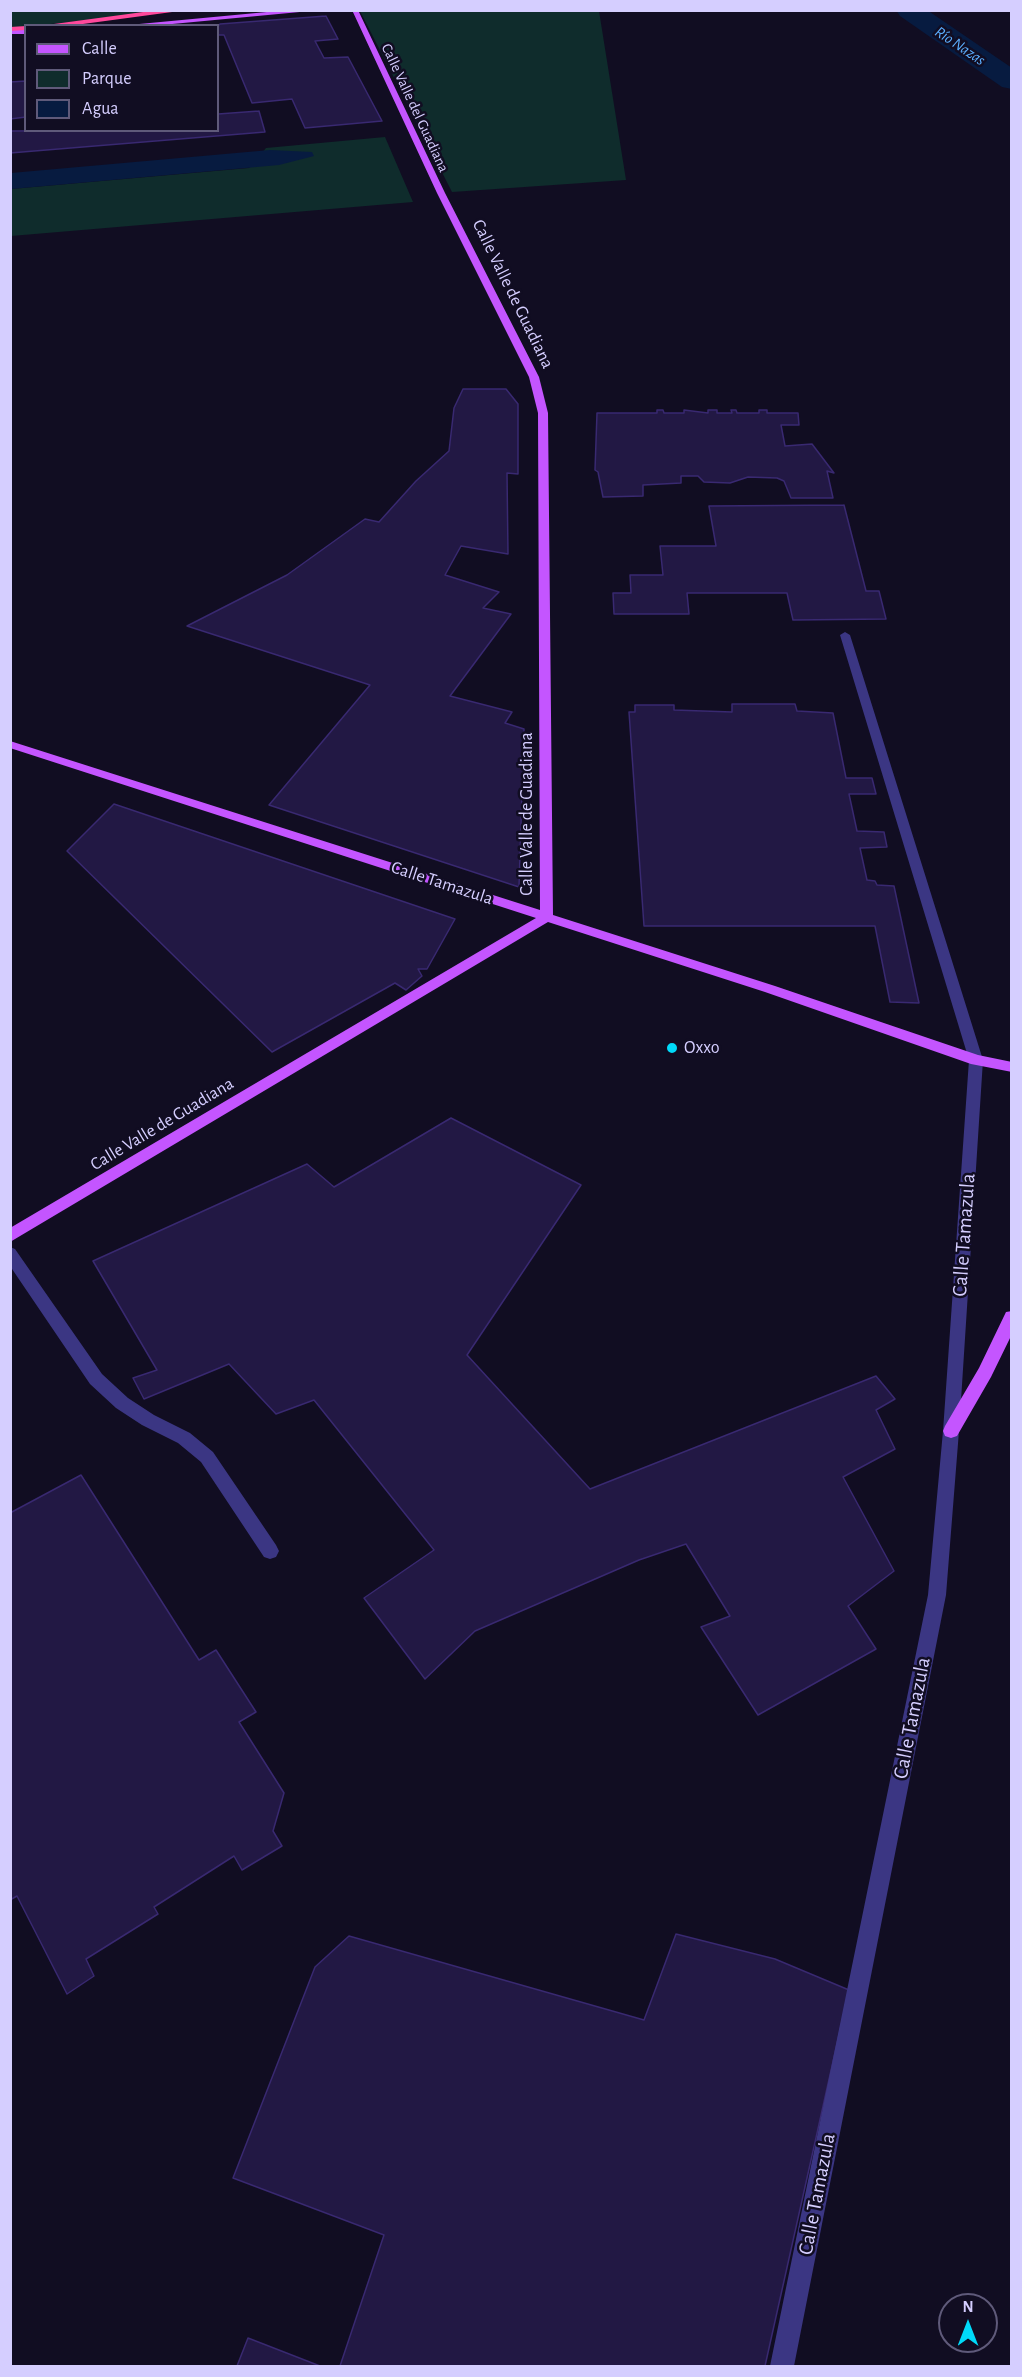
<!DOCTYPE html>
<html>
<head>
<meta charset="utf-8">
<style>
	body { margin:0 }
	#map { position:relative; width:1022px; height:2377px; overflow:hidden; background:#110d22; font-family:"Alegreya Sans",sans-serif }
	canvas { display:block }
	.frame { position:absolute; inset:0; border:12px solid #d5ceff; pointer-events:none }
	.legend { position:absolute; left:24px; top:24px; width:195px; height:108px; box-sizing:border-box; background:#110d22; border:2px solid #5f5a7a; margin:0; padding:8px 10px; list-style:none; font-size:18px; color:#d5ceff }
	.legend li { display:flex; align-items:center; gap:12px; height:30px }
	.legend b { width:30px; border:2px solid #5f5a7a }
	.north { position:absolute; left:938px; top:2293px; width:60px; height:60px; box-sizing:border-box; background:#110d22; border:2px solid #5f5a7a; border-radius:50%; rotate:0deg; font-size:16px; font-weight:700; line-height:24px; text-align:center; color:#d5ceff }
	.north::after { content:''; display:block; margin:auto; width:21px; height:27px; background:#00daf9; clip-path:polygon(50% 0,100% 100%,50% 72%,0 100%) }
</style>
</head>
<body>
<div id="map">
<canvas width="1022" height="2377"></canvas>
<div class="frame"></div>
<ul class="legend">
<li><b style="height:8px;background:#c455ff"></b>Calle</li>
<li><b style="height:16px;background:#0f2c2c"></b>Parque</li>
<li><b style="height:16px;background:#071b40"></b>Agua</li>
</ul>
<div class="north">N</div>
</div>
<script>
const ctx = document.querySelector('canvas').getContext('2d');
ctx.lineJoin = 'round';
function fillPath(path, color) { ctx.fillStyle = color; ctx.fill(path, 'evenodd'); }
const shape = rows => new Path2D(rows.map(r => 'M' + r).join(''));
function stroke(path, color, width, dash) { ctx.strokeStyle = color; ctx.lineWidth = width; ctx.lineCap = dash ? 'butt' : 'round'; ctx.setLineDash(dash || []); ctx.stroke(path); }
function label(font, color, halo, rows, align = 'center') {
  ctx.font = font + ' "Alegreya Sans",sans-serif'; ctx.lineWidth = 5; ctx.setLineDash([]); ctx.textBaseline = 'middle'; ctx.strokeStyle = halo; ctx.fillStyle = color; for (const [text, x, y, turn = 0] of rows) {
    ctx.save(); ctx.translate(x, y); ctx.rotate((+turn || 0) * Math.PI / 180); ctx.textAlign = isNaN(turn) ? turn : align; if (halo) ctx.strokeText(text, 0, 0); ctx.fillText(text, 0, 0); ctx.restore();
  }
}
fillPath(shape([
	[10,11,176,11,11,28],
	[360,11,599,11,626,180,452,192],
	[385,137,413,202,11,236,11,189,249,168,266,148]
]), '#0f2c2c');
fillPath(shape([
	[270,150,312,152,314,156,279,165,11,189,11,173]
]), '#071b40');
fillPath(shape([
	[896,10,927,10,1012,68,1012,89,1002,87,900,16,896,10]
]), '#071b40');
const building = shape([
	[326,16,338,39,315,41,324,58,348,57,382,121,305,128,292,99,252,103,224,35,218,35,218,26,220,24,326,16],
	[26,81,26,117,10,119,10,82,26,81],
	[259,111,265,132,10,153,10,131,218,130,218,114,259,111],
	[463,389,506,389,518,404,518,474,507,473,508,554,461,546,445,575,499,592,483,608,511,614,450,696,512,712,505,723,524,729,519,887,269,805,370,685,187,626,287,575,365,519,379,522,416,481,449,451,454,408,463,389],
	[657,410,663,410,664,413,684,413,684,410,708,413,708,410,717,410,717,413,732,413,731,410,736,410,737,413,759,413,759,410,767,410,767,413,798,413,799,425,781,425,785,446,812,444,834,473,827,471,833,498,791,498,784,481,777,478,748,477,730,483,704,482,698,476,681,476,681,483,643,485,643,496,603,497,598,472,595,470,597,413,657,413,657,410],
	[844,505,866,591,879,591,886,619,793,620,787,593,687,593,689,614,614,614,613,593,631,593,630,575,663,575,660,546,716,546,709,506,844,505],
	[732,704,795,704,797,711,833,713,846,778,872,778,876,794,849,794,857,831,884,832,887,847,860,848,867,880,875,881,877,885,894,886,919,1003,890,1002,875,926,644,926,629,712,635,712,635,705,674,705,674,710,732,712,732,704],
	[114,804,455,919,427,969,418,969,422,976,406,990,395,983,272,1052,67,851,114,804],
	[451,1118,581,1185,467,1355,590,1489,876,1376,895,1399,876,1410,895,1449,843,1477,894,1571,848,1606,876,1649,758,1715,701,1627,730,1616,686,1544,639,1560,475,1631,425,1679,364,1598,434,1550,314,1400,276,1414,229,1364,144,1399,133,1378,157,1370,93,1261,307,1164,334,1187,451,1118],
	[81,1475,199,1660,216,1650,256,1712,239,1722,284,1793,273,1831,282,1846,242,1870,234,1856,154,1907,158,1914,86,1959,94,1976,67,1994,17,1896,10,1900,10,1513,81,1475],
	[676,1934,775,1959,849,1990,765,2366,340,2366,384,2235,233,2178,315,1967,349,1936,644,2020,676,1934],
	[248,2338,320,2366,237,2366,248,2338]
]);
fillPath(building, '#221844');
stroke(building, '#392971', 1.5);
fillPath(shape([
	[845,632,850,635,983,1060,959,1431,946,1595,794,2366,770,2366,928,1595,943,1431,969,1060,840,635,845,632],
	[10,1247,15,1249,102,1374,128,1398,154,1415,190,1433,213,1452,276,1545,279,1551,276,1557,270,1559,264,1557,201,1462,178,1443,142,1425,116,1408,90,1384,10,1266,10,1247]
]), '#3b3683');
fillPath(shape([
	[288,10,321,10,151,26,118,26,288,10],
	[352,10,358,10,445,193,539,377,548,413,553,915,775,986,978,1055,1012,1062,1012,1072,971,1064,765,992,548,922,10,1242,10,1228,536,918,10,748,10,741,540,910,538,413,529,377,437,193,352,10],
	[10,30,26,30,26,34,10,34,10,30],
	[1012,1311,1012,1334,991,1377,957,1436,951,1438,945,1436,943,1431,945,1426,979,1368,1006,1312,1012,1311]
]), '#c455ff');
fillPath(shape([
	[158,10,187,10,68,26,39,26,158,10],
	[26,26,26,30,10,31,10,27,26,26]
]), '#ff499c');
for (const [x, y, r, color] of [
	[672,1048,6,"#00daf9"]
]) { const dot = new Path2D(); dot.arc(x, y, r, 0, 2 * Math.PI); ctx.fillStyle = color; ctx.fill(dot); stroke(dot, '#110d22', 2); }
label('15px', '#d5ceff', '#110d22', [
	["Calle Valle del Guadiana",415,108,65]
]);
label('italic 16px', '#5cafff', '#110d22', [
	["Río Nazas",960,46,34]
]);
label('18px', '#d5ceff', '#110d22', [
	["Calle Valle de Guadiana",513,294,64],
	["Calle Valle de Guadiana",527,814,-90],
	["Calle Tamazula",442,883,18],
	["Calle Valle de Guadiana",162,1124,-31]
]);
label('18px', '#d5ceff', '#110d22', [
	["Oxxo",684,1048]
], 'left');
label('21px', '#d5ceff', '#110d22', [
	["Calle Tamazula",964,1235,-86],
	["Calle Tamazula",912,1718,-79],
	["Calle Tamazula",817,2194,-79]
]);
</script>
</body>
</html>
